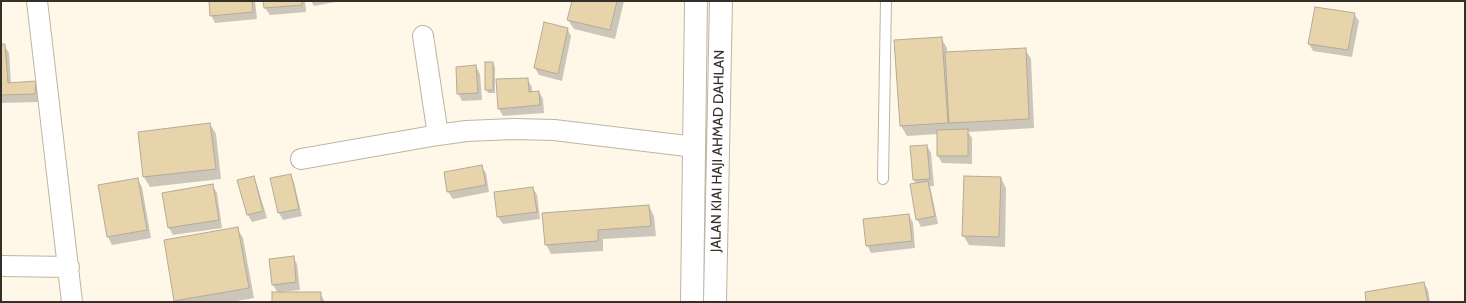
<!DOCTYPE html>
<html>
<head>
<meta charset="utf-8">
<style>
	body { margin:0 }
	#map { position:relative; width:1466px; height:303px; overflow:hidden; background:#fff7e8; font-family:Cabin,sans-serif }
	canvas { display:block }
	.frame { position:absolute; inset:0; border:2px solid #333029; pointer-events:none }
</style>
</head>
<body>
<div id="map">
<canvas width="1466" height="303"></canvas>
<div class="frame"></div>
</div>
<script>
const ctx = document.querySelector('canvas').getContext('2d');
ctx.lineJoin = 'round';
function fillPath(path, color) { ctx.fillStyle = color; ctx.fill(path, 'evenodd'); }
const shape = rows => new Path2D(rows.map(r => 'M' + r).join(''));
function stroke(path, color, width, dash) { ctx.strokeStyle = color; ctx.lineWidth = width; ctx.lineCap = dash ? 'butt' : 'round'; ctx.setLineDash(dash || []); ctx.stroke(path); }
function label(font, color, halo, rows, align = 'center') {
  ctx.font = font + ' Cabin,sans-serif'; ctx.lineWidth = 3.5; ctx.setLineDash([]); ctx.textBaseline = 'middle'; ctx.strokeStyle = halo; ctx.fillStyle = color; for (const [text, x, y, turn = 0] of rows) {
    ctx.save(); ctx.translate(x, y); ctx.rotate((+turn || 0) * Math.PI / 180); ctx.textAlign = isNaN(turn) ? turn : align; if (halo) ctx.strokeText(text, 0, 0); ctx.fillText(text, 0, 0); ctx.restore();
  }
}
fillPath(shape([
	[210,1,255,1,257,19,215,23,211,15],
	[264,1,305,1,306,12,270,15,265,8],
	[311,1,341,1,314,6],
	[573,1,624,1,615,39,574,29,568,20],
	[1354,14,1359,21,1352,57,1313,51,1309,44],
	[567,28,571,36,562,81,539,75,535,68],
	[941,38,947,48,947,53,1025,49,1031,59,1034,128,968,132,972,138,972,164,942,163,938,156,938,134,907,136,901,126],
	[1,45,4,45,9,53,11,83,35,82,39,89,39,102,1,103],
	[493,63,495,67,495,93,488,93,486,89],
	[476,66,480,74,482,100,462,101,458,93],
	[527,79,532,87,532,93,539,92,543,99,544,113,503,116,499,109],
	[210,124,216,134,221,179,150,187,144,177,139,133],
	[927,146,931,153,934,186,930,186,938,224,921,227,917,219,916,184,914,180,911,147],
	[481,166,486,173,489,192,453,199,448,192],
	[290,175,294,182,302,216,283,220,279,213,271,179],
	[253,177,257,185,267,218,252,222,248,215],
	[1001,178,1006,188,1005,247,969,245,963,235],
	[137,179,142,187,151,238,112,245,108,237,99,186],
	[212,185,217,193,222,228,173,235,169,228,163,194],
	[533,188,537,195,540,219,503,224,498,217],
	[649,206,654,216,656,236,603,239,603,251,551,254,546,244],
	[909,215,913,223,915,248,871,253,867,245],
	[237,228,243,238,254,298,231,302,176,302,165,241],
	[293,257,297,264,300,290,280,292,280,293,320,293,325,302,273,302,278,293,273,285],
	[1424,283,1428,290,1430,302,1367,302]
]), '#0003');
const building = shape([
	[209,1,252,1,253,12,210,16,209,1],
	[263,1,302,1,302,5,264,8,263,1],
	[572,1,617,1,610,30,567,20,572,1],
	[1315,7,1355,13,1348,50,1308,44,1315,7],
	[544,22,568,28,558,74,534,68,544,22],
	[942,37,948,123,900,126,894,40,942,37],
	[1,44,5,44,8,83,36,81,35,94,1,95,1,44],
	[1026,48,1029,119,949,123,945,52,1026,48],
	[485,62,493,62,493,90,485,90,485,62],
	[476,65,478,93,457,94,456,67,476,65],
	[528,78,529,92,539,91,540,105,498,109,496,79,528,78],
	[210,123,216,169,143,177,138,132,210,123],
	[968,129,968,156,937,156,937,130,968,129],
	[927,145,930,179,913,180,910,146,927,145],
	[482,165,486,185,447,192,444,172,482,165],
	[291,174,299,209,278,213,270,178,291,174],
	[254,176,263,211,247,215,237,180,254,176],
	[964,176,1001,177,999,237,962,236,964,176],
	[138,178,147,230,107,237,98,185,138,178],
	[928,181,935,216,916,220,910,184,928,181],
	[213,184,219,220,168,228,162,193,213,184],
	[533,187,537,212,497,217,494,192,533,187],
	[649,205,651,226,598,230,598,241,545,245,542,213,649,205],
	[909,214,912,241,866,246,863,219,909,214],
	[238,227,249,288,174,301,164,240,238,227],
	[294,256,296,282,272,285,269,259,294,256],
	[1424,282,1428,302,1366,302,1365,292,1424,282],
	[272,292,321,292,321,302,272,302,272,292]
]);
fillPath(building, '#e8d4aa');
stroke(building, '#b3aa99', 1);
const service = shape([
	[883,179,886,1]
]);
const minor = shape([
	[37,1,72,302],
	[423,36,438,135],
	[301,159,438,135,466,131,514,129,554,130,695,147],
	[1,266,69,267]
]);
const secondary = shape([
	[692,302,696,1],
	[715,302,721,1]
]);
stroke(service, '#beb5a3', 12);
stroke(minor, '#beb5a3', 22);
stroke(secondary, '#beb5a3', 24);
stroke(service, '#fff', 10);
stroke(minor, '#fff', 20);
stroke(secondary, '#fff', 22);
label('14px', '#333029', '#fff', [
	["JALAN KIAI HAJI AHMAD DAHLAN",718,151,-89]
]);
</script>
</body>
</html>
